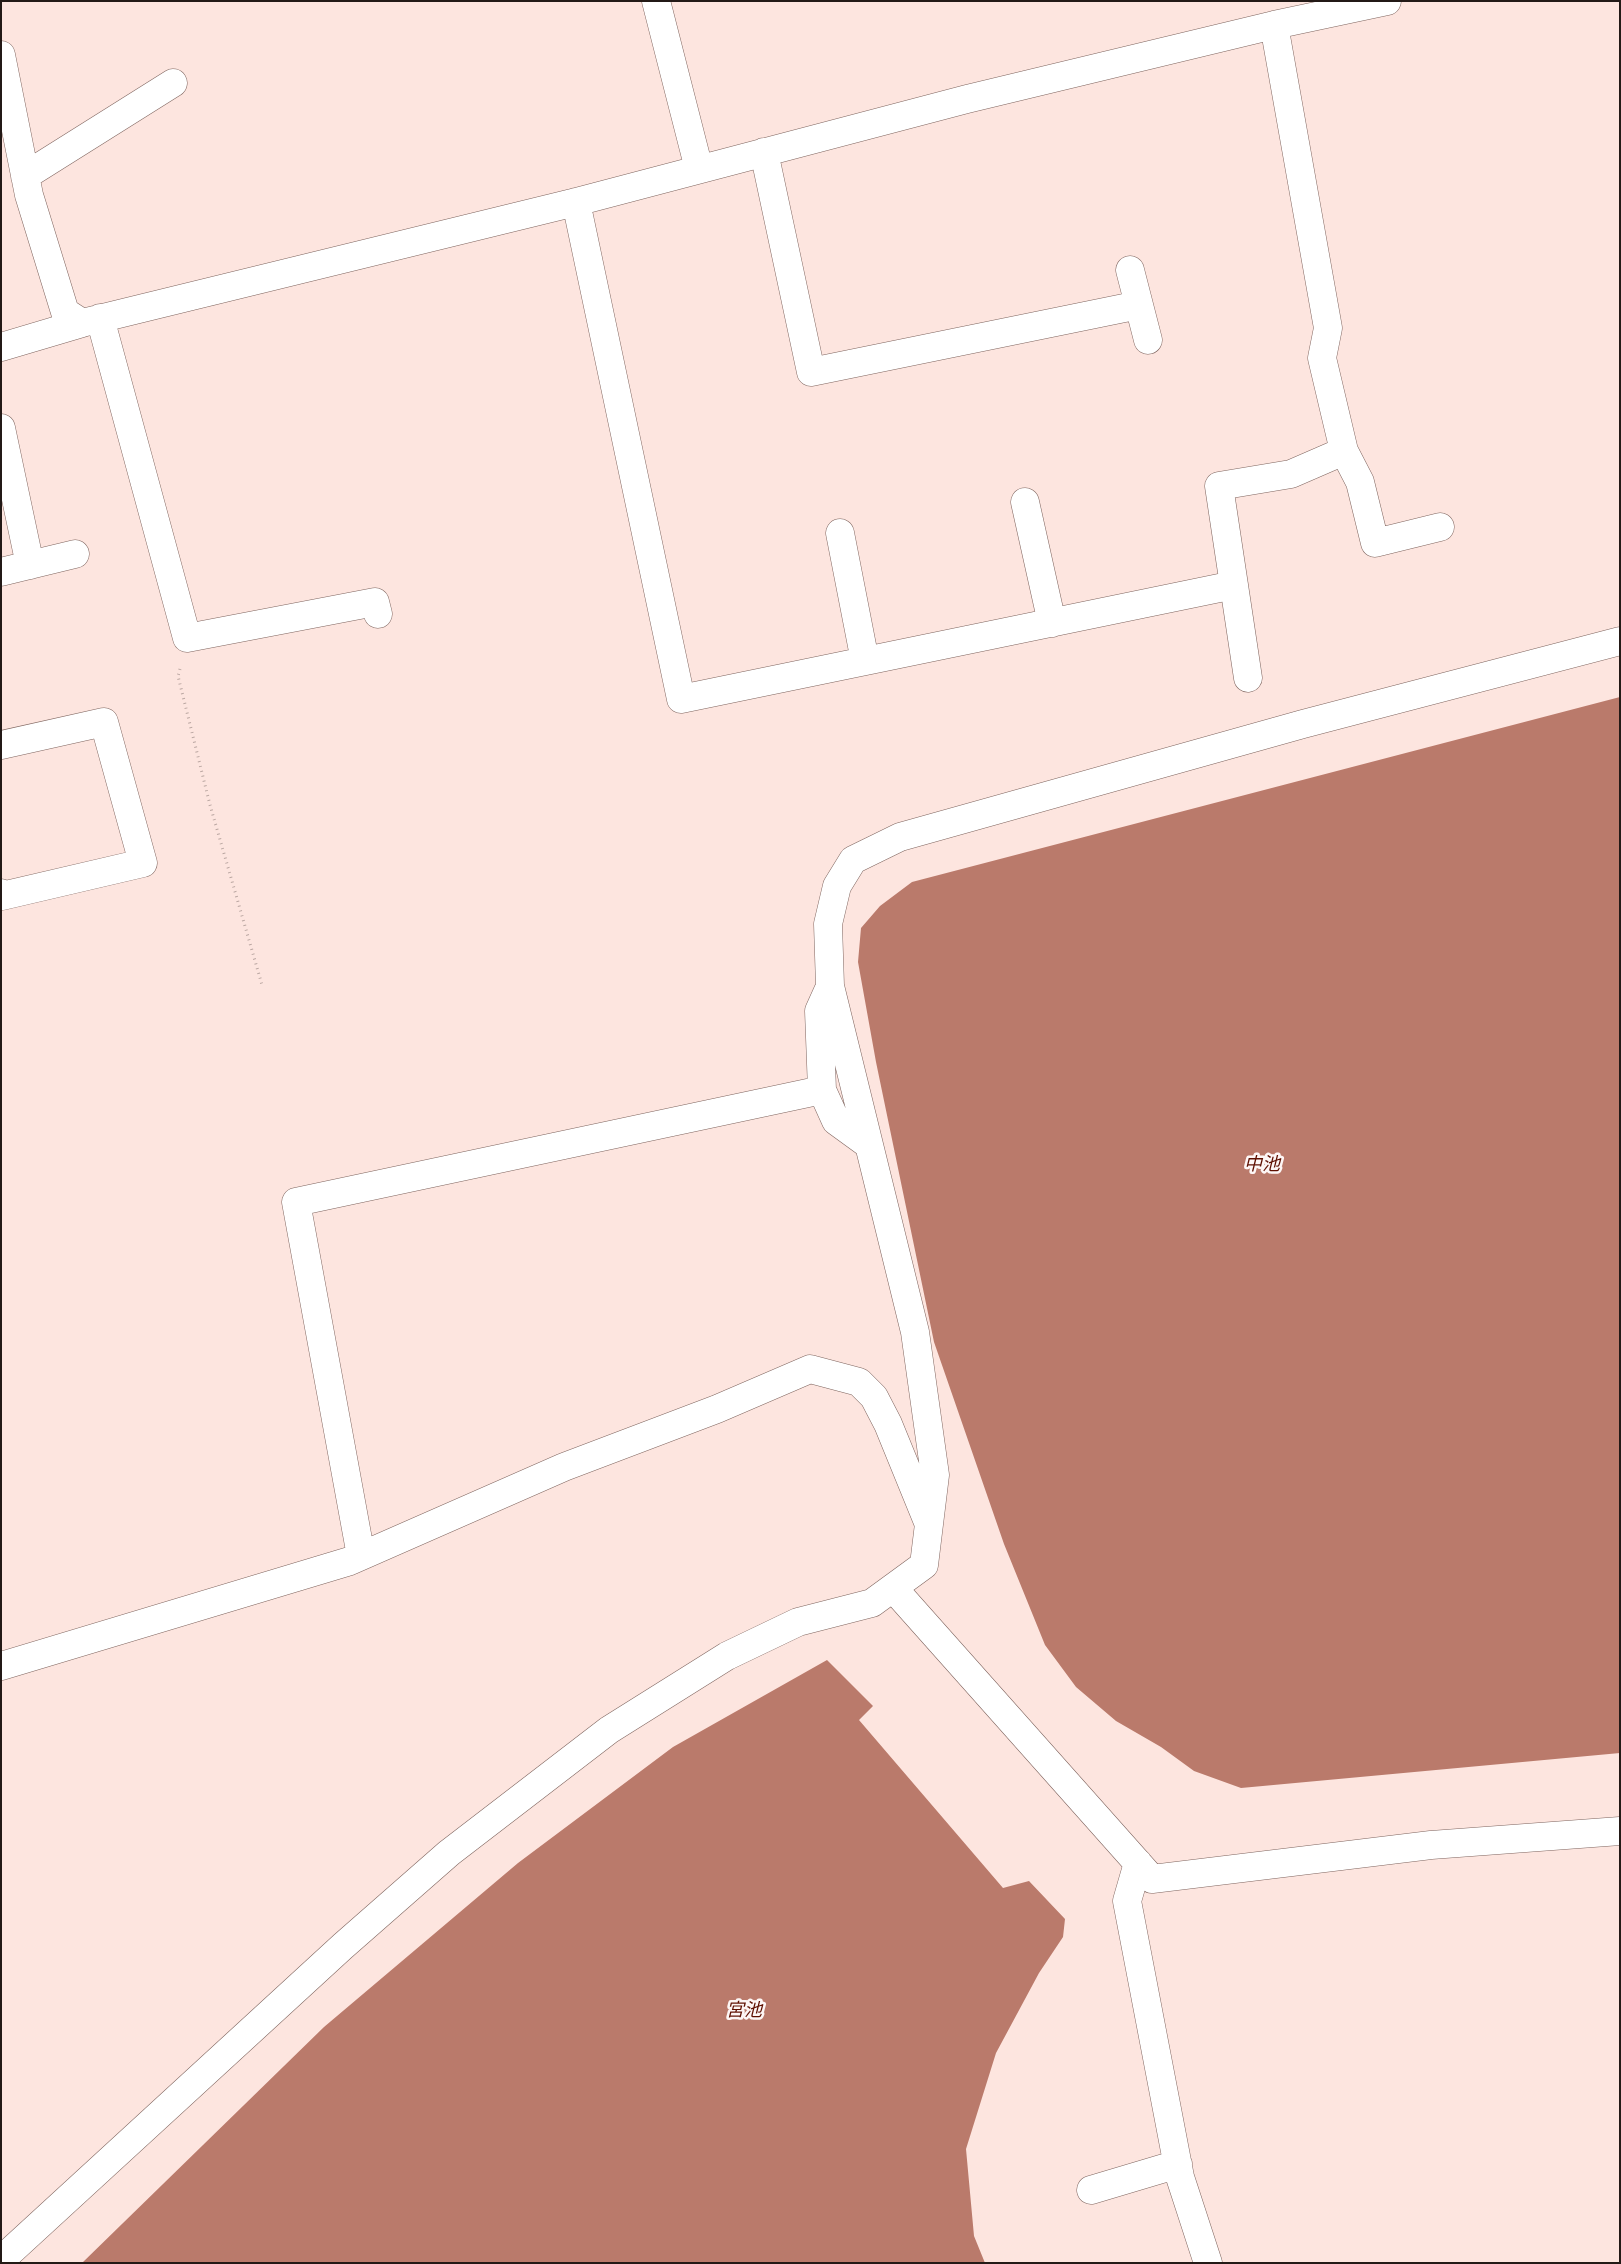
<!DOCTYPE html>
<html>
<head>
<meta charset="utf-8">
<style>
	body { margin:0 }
	#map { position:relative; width:1621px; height:2264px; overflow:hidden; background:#fde5df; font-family:"Golos Text",sans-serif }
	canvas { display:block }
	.frame { position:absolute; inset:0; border:2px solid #231916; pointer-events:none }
</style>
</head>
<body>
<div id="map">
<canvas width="1621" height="2264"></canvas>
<div class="frame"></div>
</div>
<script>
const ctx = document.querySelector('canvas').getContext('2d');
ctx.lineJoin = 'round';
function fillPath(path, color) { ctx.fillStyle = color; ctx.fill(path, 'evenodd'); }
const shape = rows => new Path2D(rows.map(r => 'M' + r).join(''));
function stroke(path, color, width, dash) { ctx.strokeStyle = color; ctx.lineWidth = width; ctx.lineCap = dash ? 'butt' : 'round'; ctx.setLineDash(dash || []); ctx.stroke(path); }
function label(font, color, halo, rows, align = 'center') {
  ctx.font = font + ' "Golos Text","Noto Sans JP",sans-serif'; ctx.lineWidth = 5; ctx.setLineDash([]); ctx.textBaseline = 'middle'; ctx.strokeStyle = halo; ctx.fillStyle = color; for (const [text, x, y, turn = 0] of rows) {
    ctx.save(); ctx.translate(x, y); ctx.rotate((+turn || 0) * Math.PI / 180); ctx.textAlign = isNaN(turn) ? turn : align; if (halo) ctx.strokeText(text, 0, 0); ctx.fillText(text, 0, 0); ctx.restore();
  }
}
fillPath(shape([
	[1620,697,1620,1753,1241,1788,1194,1771,1161,1747,1116,1721,1076,1687,1045,1645,1004,1544,934,1342,876,1062,858,962,861,928,880,906,912,882],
	[827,1660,873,1706,859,1720,1003,1888,1029,1881,1065,1919,1063,1937,1039,1973,996,2053,966,2149,974,2236,985,2263,82,2263,324,2027,518,1863,673,1747]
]), '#ba7a6b');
const street = shape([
	[656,1,699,169],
	[1274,25,1328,328,1322,358,1344,451,1360,482,1375,543,1440,527],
	[1,55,29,195,65,312,82,323],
	[764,152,811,372,1139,305],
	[25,176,173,83],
	[576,202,681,699,1234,585],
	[1130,270,1148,340],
	[100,318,187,638,375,602,378,614],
	[1,347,82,323,576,202,967,99,1274,25,1387,1],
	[1,428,30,565],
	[1025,502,1052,623],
	[840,533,865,661],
	[1,572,75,554],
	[1248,678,1219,486,1291,474,1344,451],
	[1,745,104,722,143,863,2,896,1,893],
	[822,1090,819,1011,828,991],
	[361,1556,296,1202,822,1090,836,1121,869,1145],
	[894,1589,1152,1879,1431,1845,1620,1831],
	[1,1666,350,1561,564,1467,717,1409,810,1369,859,1382,874,1397,888,1424,928,1522],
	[1138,1863,1127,1901,1180,2177,1208,2263],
	[1091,2190,1178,2164],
	[1,2260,343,1946,449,1853,609,1730,727,1656,798,1622,872,1603,924,1565,935,1475,915,1332,830,986,828,924,837,886,853,860,900,837,1303,724,1620,641]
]);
stroke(street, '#7f655f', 29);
stroke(shape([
	[180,669,178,676,210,805,262,985]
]), '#bba7a2', 3, [1, 4]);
stroke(street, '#fff', 28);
label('italic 18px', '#5e0f00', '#fdf6f5', [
	["中池",1262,1164],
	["宮池",744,2010]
]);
</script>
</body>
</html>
